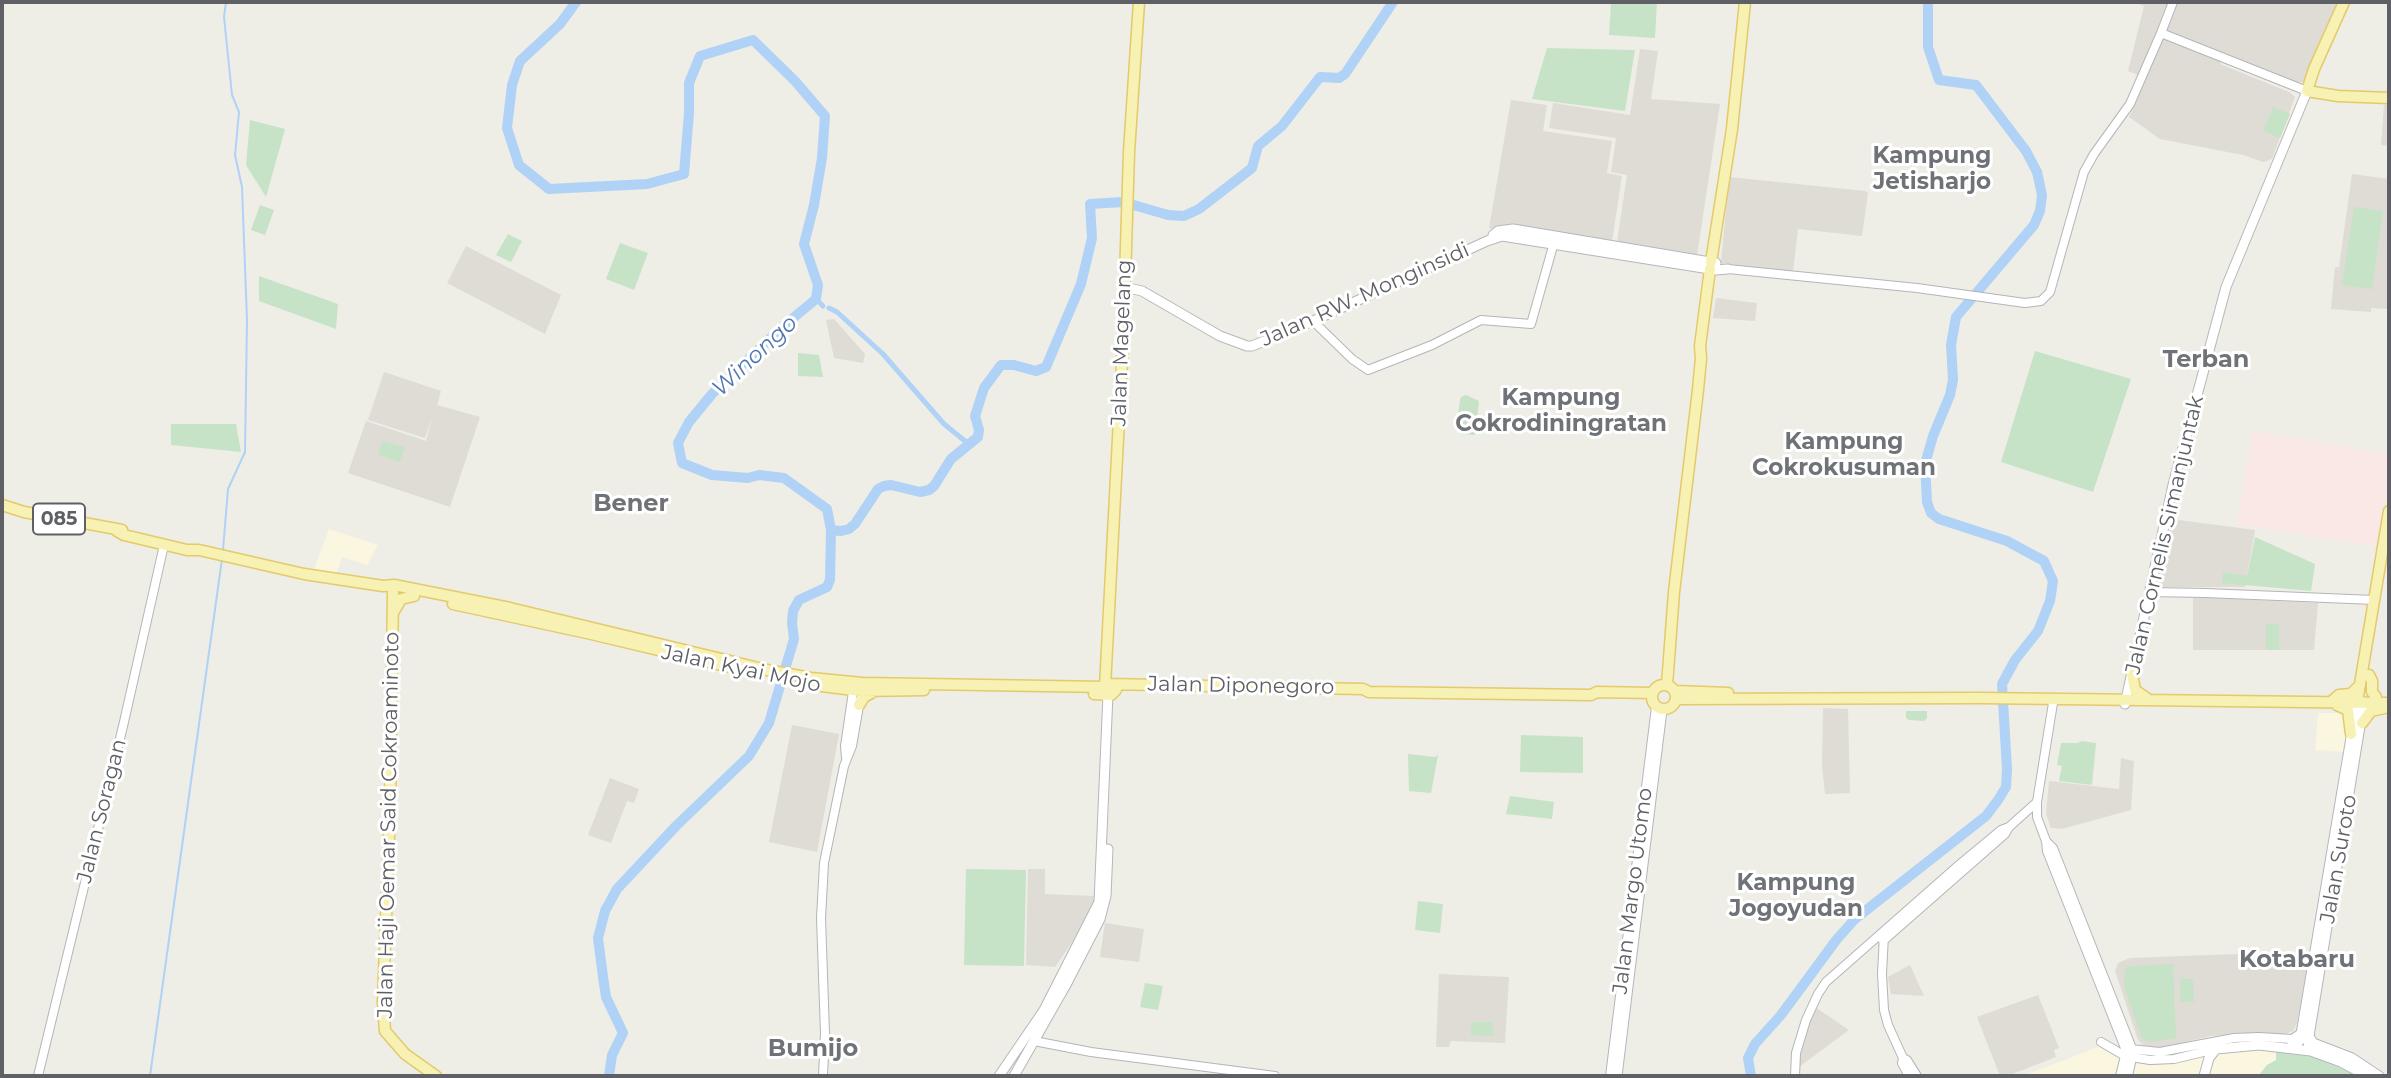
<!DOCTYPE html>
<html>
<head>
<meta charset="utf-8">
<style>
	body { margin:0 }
	#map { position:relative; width:2391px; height:1078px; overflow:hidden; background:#eeede6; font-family:Montserrat,sans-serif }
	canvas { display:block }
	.frame { position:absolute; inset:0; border:4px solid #5e6065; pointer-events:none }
</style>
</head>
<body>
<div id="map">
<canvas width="2391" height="1078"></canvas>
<div class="frame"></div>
</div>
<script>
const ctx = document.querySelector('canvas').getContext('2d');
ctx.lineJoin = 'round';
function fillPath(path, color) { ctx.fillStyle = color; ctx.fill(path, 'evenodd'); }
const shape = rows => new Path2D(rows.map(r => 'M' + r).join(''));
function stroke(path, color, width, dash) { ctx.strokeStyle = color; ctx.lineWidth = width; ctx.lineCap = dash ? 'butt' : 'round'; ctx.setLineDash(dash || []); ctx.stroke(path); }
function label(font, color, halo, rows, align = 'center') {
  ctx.font = font + ' Montserrat,sans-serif'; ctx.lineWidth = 6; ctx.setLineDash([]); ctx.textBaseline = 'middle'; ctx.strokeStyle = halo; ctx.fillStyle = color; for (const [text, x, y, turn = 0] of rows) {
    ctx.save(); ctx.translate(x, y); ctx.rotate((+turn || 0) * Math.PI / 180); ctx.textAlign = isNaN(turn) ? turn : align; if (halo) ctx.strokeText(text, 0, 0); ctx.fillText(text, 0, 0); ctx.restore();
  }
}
fillPath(shape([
	[329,529,378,545,367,565,342,557,336,575,314,569],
	[2318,713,2345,713,2347,732,2345,752,2315,750],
	[2101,1046,2118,1056,2142,1064,2156,1065,2175,1063,2235,1049,2259,1048,2305,1053,2344,1067,2361,1076,2022,1076]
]), '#faf6df');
fillPath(shape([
	[2135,2,2338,2,2307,79,2303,82,2296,83,2225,53,2220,64,2289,92,2295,97,2272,159,2263,162,2243,155,2160,139,2129,117,2146,78,2128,71,2144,6],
	[1640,49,1658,51,1651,99,1720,104,1696,262,1616,249,1627,175,1611,172,1616,138,1549,128,1553,103,1630,115],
	[1511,100,1547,105,1543,131,1612,141,1607,173,1622,176,1611,248,1489,228],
	[2384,105,2389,105,2389,146,2381,145],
	[2352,174,2389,179,2389,309,2371,308,2371,312,2331,309,2335,267,2339,267],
	[1729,177,1865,191,1868,193,1862,236,1798,229,1793,272,1721,263],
	[466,246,561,295,545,334,447,283],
	[1716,298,1757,303,1755,321,1713,318],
	[834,319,865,354,863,363,834,358,826,320],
	[384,372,441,391,437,405,480,417,450,507,348,473,366,421,426,441,432,418,425,438,368,420],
	[2171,519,2255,530,2245,587,2156,587],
	[2193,597,2318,603,2314,650,2193,650],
	[1823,708,1848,709,1850,793,1825,794,1822,766],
	[792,725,839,734,817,852,769,842],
	[2121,758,2134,761,2131,810,2062,829,2051,828,2046,814,2049,781,2119,789],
	[610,778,639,789,634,803,627,801,611,843,588,835],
	[1028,869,1045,869,1045,894,1095,896,1094,910,1055,967,1026,965],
	[1105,923,1144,929,1139,962,1100,957],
	[2237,954,2300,954,2306,957,2308,964,2297,1023,2293,1031,2285,1034,2253,1033,2211,1036,2155,1049,2143,1045,2138,1040,2115,971,2118,963,2130,958],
	[1910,965,1924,996,1891,994,1888,977],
	[1439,974,1509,977,1505,1043,1451,1041,1449,1047,1436,1047],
	[2038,995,2059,1048,2054,1050,2056,1057,2007,1076,2000,1076,1977,1017],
	[1812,1005,1849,1030,1795,1070]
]), '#dedcd5');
fillPath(shape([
	[2252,431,2389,454,2389,482,2378,547,2237,524]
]), '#f9e8e5');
fillPath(shape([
	[1611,2,1657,2,1655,38,1609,35],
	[1547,48,1635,50,1625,111,1532,99],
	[2273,107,2290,114,2280,138,2263,131],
	[250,120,285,129,266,197,246,165],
	[260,205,274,210,265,235,251,230],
	[2354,207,2383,211,2372,289,2342,285],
	[508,234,522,241,511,262,496,255],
	[620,243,648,253,634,290,606,279],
	[259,276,338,304,336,329,259,301],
	[2035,351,2131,379,2093,492,2001,462],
	[798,353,819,355,823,377,798,376],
	[1466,395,1479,401,1475,435,1460,434,1461,421,1457,421,1460,401,1461,397],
	[171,424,236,424,241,452,171,445],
	[382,441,405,447,400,462,378,455],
	[2255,537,2315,564,2311,591,2222,583,2223,572,2247,576],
	[2266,624,2279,624,2279,650,2266,650],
	[1906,711,1927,711,1927,718,1924,721,1909,720,1906,718],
	[1521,735,1583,737,1583,773,1520,772],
	[2082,741,2096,743,2092,785,2059,781,2062,766,2057,765,2061,743,2077,743],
	[1408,754,1435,757,1438,755,1431,793,1409,791],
	[1510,796,1554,802,1552,819,1506,814],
	[966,869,1026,870,1024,966,964,965],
	[1418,901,1443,904,1440,933,1415,930],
	[2173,964,2176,1038,2151,1042,2145,1040,2141,1037,2124,986,2125,969,2130,966],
	[2180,979,2193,979,2194,1002,2180,1002],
	[1145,983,1163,986,1158,1010,1140,1007],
	[1471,1022,1493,1022,1493,1036,1471,1035],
	[2276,1050,2315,1057,2357,1075,2258,1076,2267,1065,2276,1060]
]), '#c6e3c8');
stroke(shape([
	[223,550,228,489,245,452,247,320,242,187,235,155,239,112,232,95,224,17,226,2],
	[150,1076,222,559]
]), '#afd2f6', 2);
stroke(shape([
	[816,299,823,306],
	[829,308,837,312,883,354,944,424,970,445]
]), '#afd2f6', 5);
stroke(shape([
	[576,2,560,24,520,61,512,85,507,128,519,165,549,189,647,184,684,174,689,113,689,83,700,56,753,40,795,81,825,116,822,158,814,205,804,244,818,285,816,299,780,329,712,394,689,422,678,443,682,463,712,475,748,478,759,475,784,478,827,509,831,530,830,580,827,587,799,600,793,611,792,623,794,639,777,696,769,723,749,756,677,825,617,889,605,911,598,938,603,977,606,997,623,1033,612,1055,609,1076],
	[831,530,841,531,849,529,855,524,878,489,884,486,891,485,920,492,929,490,934,486,951,459,978,437,979,430,975,416,984,388,1001,365,1014,365,1036,371,1046,367,1081,284,1092,238,1090,204,1123,202,1168,215,1184,216,1199,209,1252,168,1258,146,1282,126,1320,77,1339,78,1345,74,1393,2],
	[1751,1076,1748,1058,1755,1044,1781,1015,1837,939,1855,919,1986,816,1998,800,2006,787,2007,769,2002,684,2015,660,2038,631,2050,601,2053,581,2044,561,2007,541,1939,519,1931,513,1927,502,1925,464,1933,436,1950,395,1953,380,1951,345,1956,317,2034,225,2040,211,2042,195,2037,172,2026,151,1976,85,1939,80,1928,47,1928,2]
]), '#afd2f6', 10);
const tertiary = shape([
	[2161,33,2173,2],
	[1728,269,1917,288,2025,303,2041,301,2050,292,2084,172,2094,154,2130,104,2161,33,2307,91],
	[1313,321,1352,359,1368,370,1432,345,1481,320,1531,324,1555,239],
	[2149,592,2206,593,2374,600],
	[2053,703,2037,802,2037,817,2046,841,2047,851,2125,1048,2125,1056,2120,1076],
	[846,758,845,746,854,685],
	[2046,841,2053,848,2131,1046,2132,1058,2128,1076],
	[1884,935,1882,974,1884,1010,1888,1025,1903,1058,1902,1063,1909,1076],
	[1883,941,2005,834,2009,827,2037,802],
	[1034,1041,1091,1052,1275,1076],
	[2101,1042,2125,1056,2150,1060,2174,1059,2216,1049],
	[2130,1049,2160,1052,2234,1038,2259,1037,2292,1039,2301,1033],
	[1903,1058,1907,1060,1917,1076],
	[38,1076,124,722,164,545],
	[823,1076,825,1033,821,918,824,863,844,766,852,746,860,700],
	[1610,1076,1656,707],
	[1795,1076,1796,1053,1806,1020,1818,994,1826,982,1960,864,2001,830,2009,827]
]);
const secondary = shape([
	[1493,235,1498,231,1513,229,1716,263],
	[1124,287,1142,291,1220,336,1247,346,1252,346,1313,321,1487,241,1502,236,1716,270,1728,269],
	[2125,704,2173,485,2226,287,2307,91],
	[2309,1036,2313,1043,2352,1058,2379,1076],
	[2290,1047,2297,1044,2300,1040,2357,702],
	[2316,1053,2309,1047,2308,1042,2364,702],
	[999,1076,1044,1010,1099,902,1108,694],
	[1014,1076,1067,983,1100,919,1106,896,1108,849],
	[1617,1076,1662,710],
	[2204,1076,2209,1058,2216,1049,2259,1045,2311,1051,2341,1062,2367,1076]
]);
const primary = shape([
	[2344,2,2314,69,2307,91,2338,96,2389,98],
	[1711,262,1732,129,1745,2],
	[2,505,24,512,122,530],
	[117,531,124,535,187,550,199,550,304,574,383,586,394,585,510,608,767,670,811,678,862,683,1105,687],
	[393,592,390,808,383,1002,385,1031,405,1054,436,1076],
	[453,604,587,633,734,668],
	[393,613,401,599,414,596],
	[2132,674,2135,690,2148,699],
	[2369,675,2372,681,2372,692,2376,697],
	[1108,684,1363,689,1369,692,1591,695,1597,692,1652,693],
	'1652 697a12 12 0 1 1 24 0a12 12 0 1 1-24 0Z',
	[814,685,861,691,924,690],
	[1667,685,1674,592,1698,390,1701,358,1700,346,1710,269],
	[1105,687,1123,343,1129,152,1139,2],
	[1675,691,1728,693],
	[1094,694,1111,695,1116,690],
	[1676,699,1980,698,2389,703],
	[2331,702,2339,695,2351,694,2360,685],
	[2357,702,2389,511],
	[859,705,864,697,873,692],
	[2337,705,2348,710,2351,734],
	[2362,723,2371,711,2389,707]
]);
stroke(tertiary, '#b3b5b9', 10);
stroke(secondary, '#b5b7bc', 11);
stroke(primary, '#e3ca6b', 13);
stroke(tertiary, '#fff', 8);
stroke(secondary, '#fff', 9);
stroke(primary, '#f7f1b3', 10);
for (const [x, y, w] of [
	[59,519,52]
]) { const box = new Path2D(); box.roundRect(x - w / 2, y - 15.5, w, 31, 5); ctx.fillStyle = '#fff'; ctx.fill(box); stroke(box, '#5e6065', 2); }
label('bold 19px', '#5e6065', null, [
	["085",59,519]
]);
label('21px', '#5e6065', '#fff', [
	["Jalan RW. Monginsidi",1365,295,-24],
	["Jalan Magelang",1122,343,-88],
	["Jalan Cornelis Simanjuntak",2165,535,-77],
	["Jalan Kyai Mojo",741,669,12],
	["Jalan Diponegoro",1241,686,1],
	["Jalan Soragan",102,811,-76],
	["Jalan Haji Oemar Said Cokroaminoto",389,825,-89],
	["Jalan Suroto",2339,859,-80],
	["Jalan Margo Utomo",1633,891,-83]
]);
label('bold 23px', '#6f7277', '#fff', [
	["Kampung",1932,156],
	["Jetisharjo",1932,182],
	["Kampung",1561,398],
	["Cokrodiningratan",1561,424],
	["Kampung",1844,442],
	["Cokrokusuman",1844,468],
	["Kampung",1796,883],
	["Jogoyudan",1796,909]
]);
label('italic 23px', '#5078af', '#fff', [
	["Winongo",755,356,-43]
]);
label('bold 24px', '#6f7277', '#fff', [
	["Terban",2206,360],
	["Bener",631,504],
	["Kotabaru",2297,960],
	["Bumijo",813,1049]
]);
</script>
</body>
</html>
